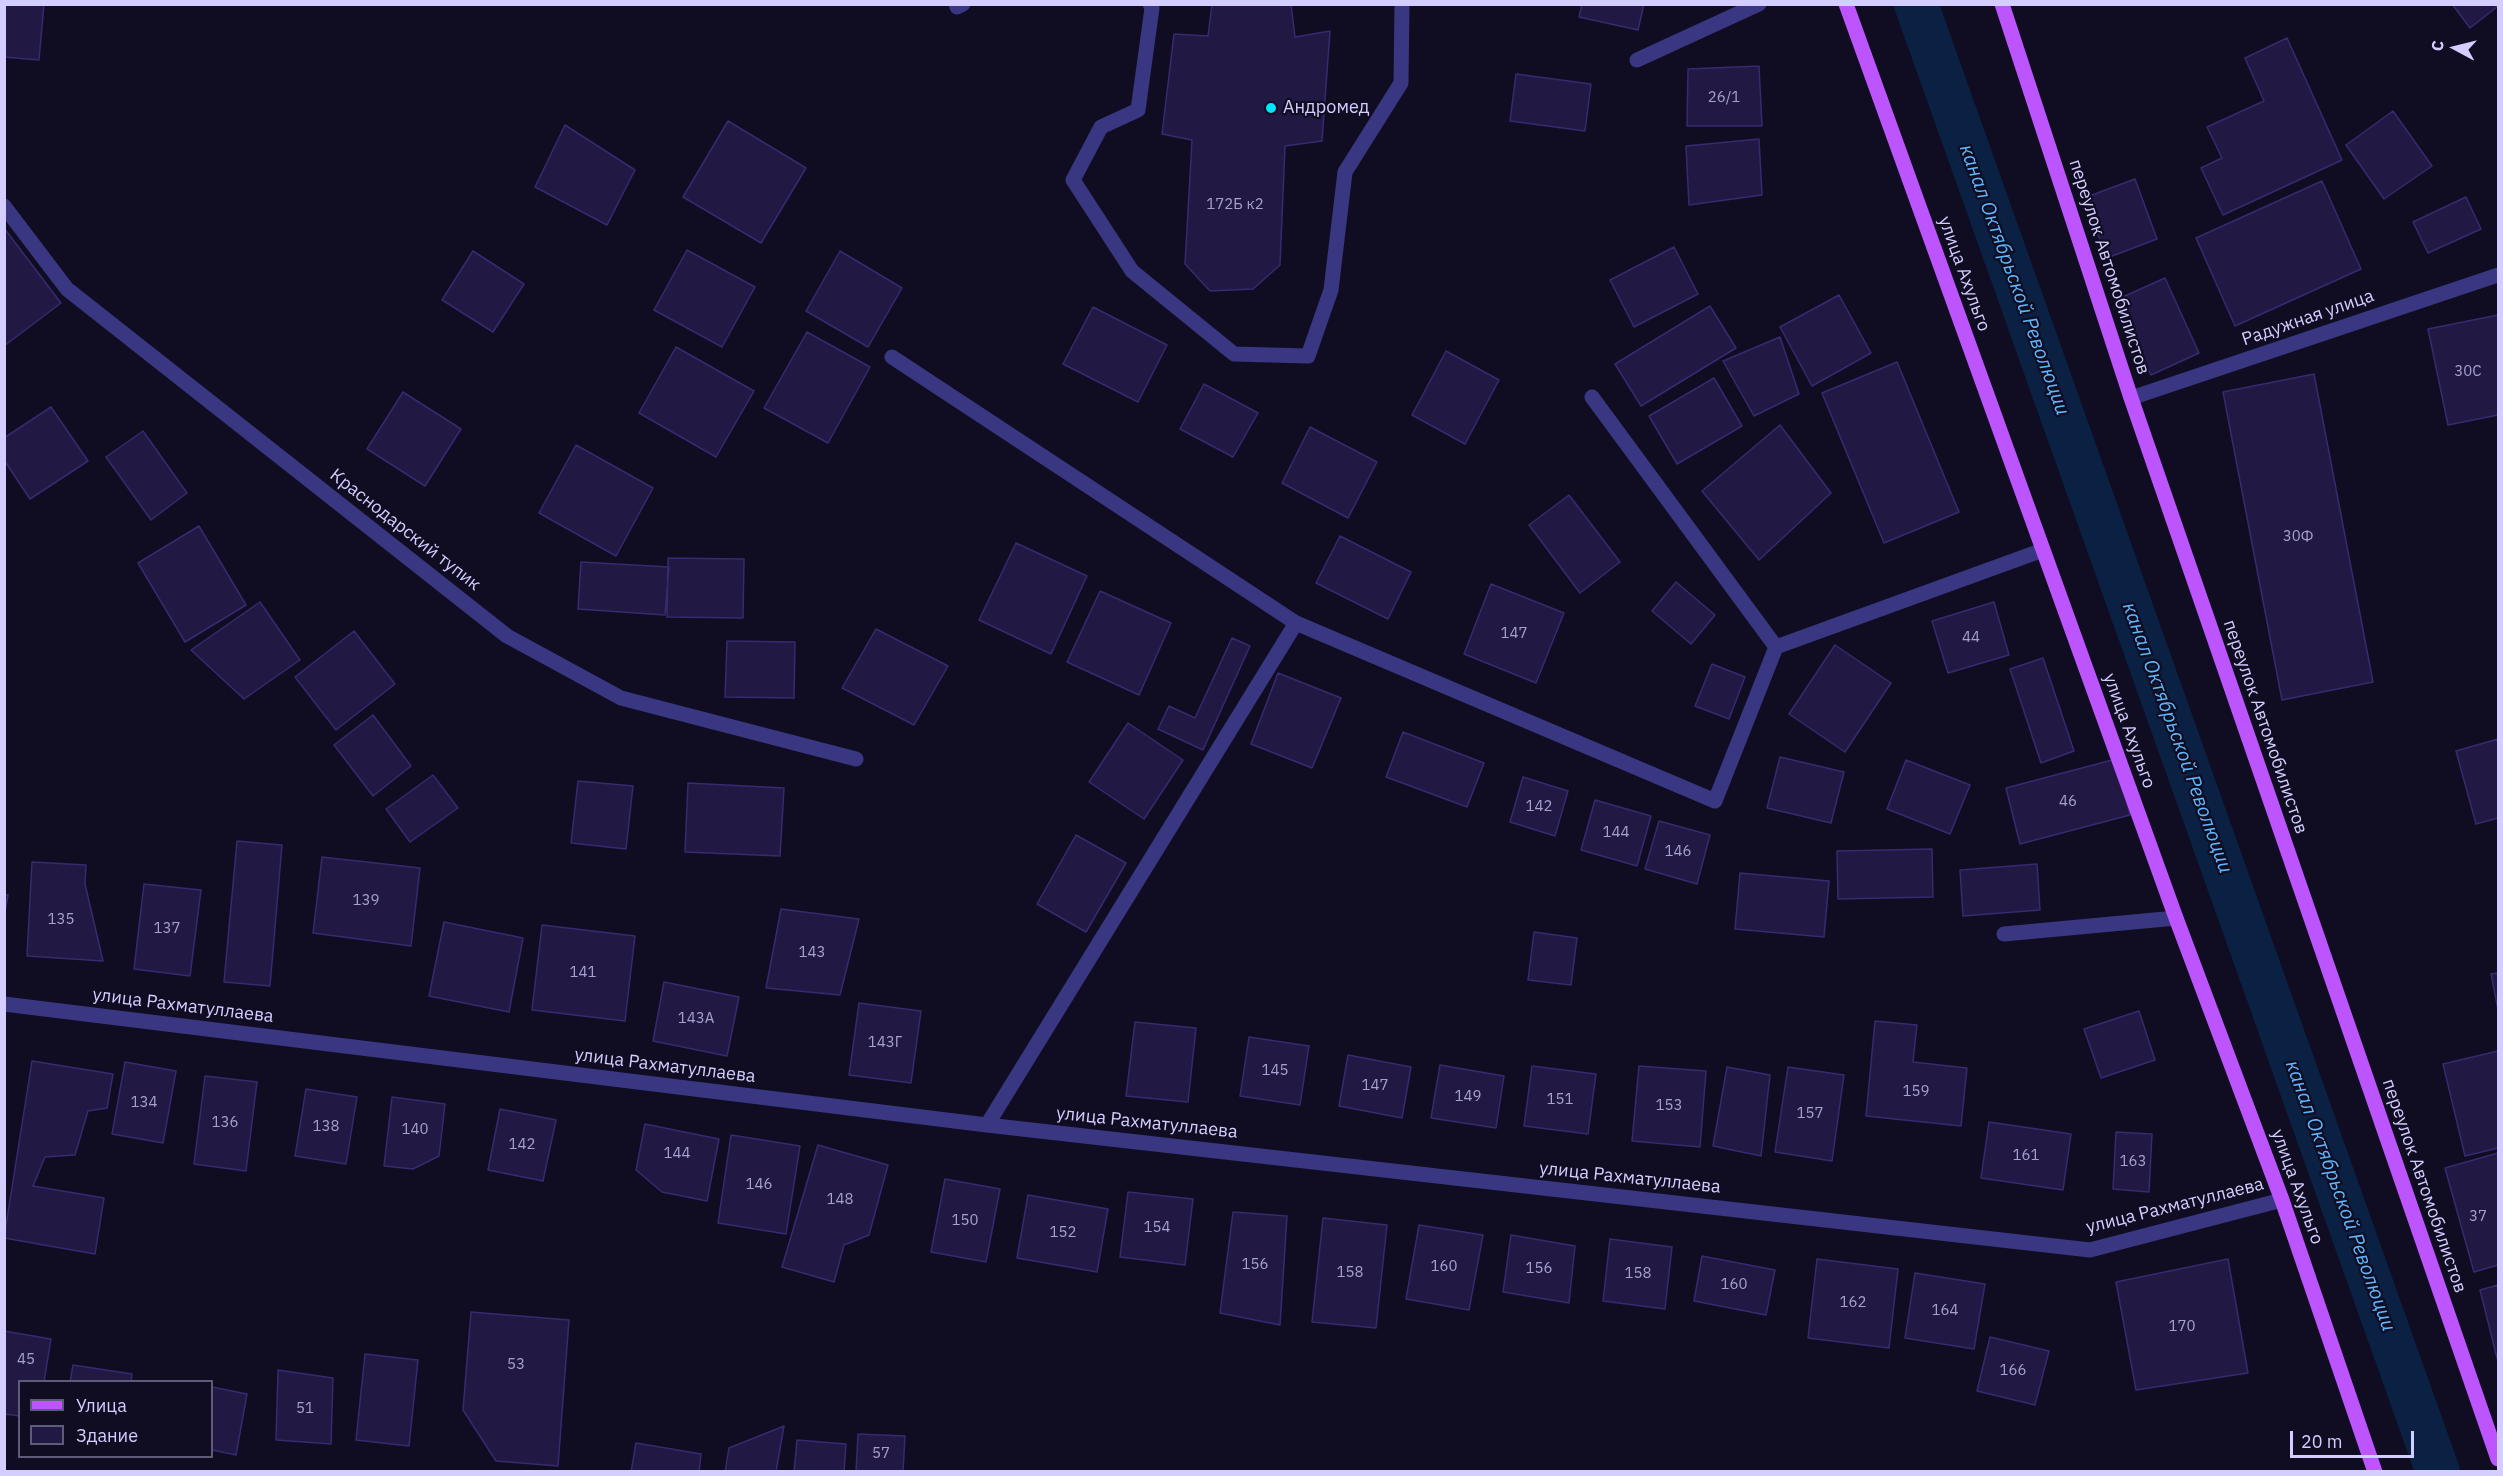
<!DOCTYPE html>
<html>
<head>
<meta charset="utf-8">
<style>
	body { margin:0 }
	#map { position:relative; width:2503px; height:1476px; overflow:hidden; background:#100d22; font-family:"IBM Plex Sans",sans-serif }
	canvas { display:block }
	.frame { position:absolute; inset:0; border:6px solid #d3ceff; pointer-events:none }
	.legend { position:absolute; left:18px; top:1380px; width:195px; height:78px; box-sizing:border-box; background:#100d22; border:2px solid #5e5a7a; margin:0; padding:8px 10px; list-style:none; font-size:18px; color:#d3ceff }
	.legend li { display:flex; align-items:center; gap:12px; height:30px }
	.legend b { width:30px; border:2px solid #5e5a7a }
	.north { position:absolute; left:2425px; top:18px; width:60px; height:60px; -webkit-text-stroke:4px #100d22; paint-order:stroke; rotate:277deg; font-size:16px; font-weight:700; line-height:24px; text-align:center; color:#d3ceff }
	.north::after { content:''; display:block; margin:auto; width:21px; height:27px; background:#d3ceff; clip-path:polygon(50% 0,100% 100%,50% 72%,0 100%) }
	.scale { position:absolute; left:2290px; top:1431px; width:124px; height:27px; box-sizing:border-box; border:3px solid #d3ceff; border-top:0; padding-left:8px; font-size:18px; line-height:21px; white-space:nowrap; color:#d3ceff; -webkit-text-stroke:4px #100d22; paint-order:stroke }
</style>
</head>
<body>
<div id="map">
<canvas width="2503" height="1476"></canvas>
<div class="frame"></div>
<ul class="legend">
<li><b style="height:8px;background:#bd55ff"></b>Улица</li>
<li><b style="height:16px;background:#211944"></b>Здание</li>
</ul>
<div class="north">С</div>
<div class="scale">20 m</div>
</div>
<script>
const ctx = document.querySelector('canvas').getContext('2d');
ctx.lineJoin = 'round';
const shape = rows => new Path2D(rows.map(r => 'M' + r).join(''));
function stroke(path, color, width, dash) { ctx.strokeStyle = color; ctx.lineWidth = width; ctx.lineCap = dash ? 'butt' : 'round'; ctx.setLineDash(dash || []); ctx.stroke(path); }
function fillPath(path, color) { ctx.fillStyle = color; ctx.fill(path, 'evenodd'); }
function label(font, color, halo, rows, align = 'center') {
  ctx.font = font + ' "IBM Plex Sans",sans-serif'; ctx.lineWidth = 4.5; ctx.setLineDash([]); ctx.textBaseline = 'middle'; ctx.strokeStyle = halo; ctx.fillStyle = color; for (const [text, x, y, turn = 0] of rows) {
    ctx.save(); ctx.translate(x, y); ctx.rotate((+turn || 0) * Math.PI / 180); ctx.textAlign = isNaN(turn) ? turn : align; if (halo) ctx.strokeText(text, 0, 0); ctx.fillText(text, 0, 0); ctx.restore();
  }
}
stroke(shape([
	[1916,4,2438,1472]
]), '#0a2144', 44);
const building = shape([
	[4,4,44,4,39,60,4,57,4,4],
	[1212,4,1291,4,1295,37,1330,31,1322,141,1285,146,1280,265,1253,289,1210,291,1185,264,1192,140,1162,134,1174,34,1208,36,1212,4],
	[1582,4,1644,4,1638,30,1579,17,1582,4],
	[2452,4,2498,4,2498,6,2470,28,2452,4],
	[2287,38,2342,160,2223,215,2201,168,2222,158,2207,127,2264,101,2245,58,2287,38],
	[1759,66,1762,126,1687,126,1688,69,1759,66],
	[1516,74,1591,84,1585,131,1510,121,1516,74],
	[2393,111,2432,166,2384,199,2346,145,2393,111],
	[728,121,806,168,761,243,683,197,728,121],
	[565,125,635,170,607,225,535,187,565,125],
	[1759,139,1762,195,1689,205,1686,146,1759,139],
	[2135,179,2157,239,2107,258,2084,198,2135,179],
	[2322,181,2361,269,2235,326,2196,238,2322,181],
	[2466,197,2481,229,2428,253,2413,222,2466,197],
	[4,228,61,303,4,346,4,228],
	[1674,247,1698,294,1634,327,1610,280,1674,247],
	[687,250,755,287,722,347,654,310,687,250],
	[473,251,524,284,493,332,442,300,473,251],
	[840,251,902,288,868,347,806,311,840,251],
	[2165,278,2199,353,2151,375,2116,300,2165,278],
	[1839,295,1871,353,1812,386,1780,327,1839,295],
	[1710,306,1736,348,1641,406,1615,364,1710,306],
	[1093,307,1167,345,1138,402,1063,364,1093,307],
	[2498,315,2498,415,2448,425,2428,329,2498,315],
	[807,332,870,367,828,443,764,408,807,332],
	[1780,337,1799,394,1754,416,1723,361,1780,337],
	[676,347,754,391,716,457,639,413,676,347],
	[1446,351,1499,380,1465,444,1412,415,1446,351],
	[1897,362,1959,512,1884,543,1822,393,1897,362],
	[2314,374,2373,682,2282,700,2223,392,2314,374],
	[1714,378,1742,426,1677,464,1649,416,1714,378],
	[1204,384,1258,413,1233,457,1180,429,1204,384],
	[403,392,461,429,425,486,367,449,403,392],
	[51,407,88,461,30,499,4,460,4,438,51,407],
	[1780,425,1831,493,1759,560,1702,491,1780,425],
	[1310,427,1377,462,1348,518,1282,483,1310,427],
	[143,431,187,493,151,520,106,457,143,431],
	[576,445,653,488,616,556,539,513,576,445],
	[1569,495,1620,562,1580,593,1529,525,1569,495],
	[199,526,246,605,185,642,138,563,199,526],
	[1340,536,1411,572,1388,619,1316,583,1340,536],
	[1016,543,1087,576,1051,654,979,620,1016,543],
	[668,558,744,559,743,618,667,617,668,558],
	[581,562,669,567,665,615,578,609,581,562],
	[1676,582,1715,615,1691,644,1652,611,1676,582],
	[1491,584,1564,613,1536,683,1464,654,1491,584],
	[1100,591,1171,623,1139,695,1067,662,1100,591],
	[260,602,300,660,244,699,191,650,260,602],
	[1994,602,2009,655,1948,673,1932,621,1994,602],
	[876,629,948,666,914,725,842,688,876,629],
	[354,631,395,684,336,730,295,677,354,631],
	[1232,638,1250,646,1203,750,1158,729,1169,706,1195,718,1232,638],
	[727,641,795,642,794,698,725,697,727,641],
	[1835,645,1891,683,1845,752,1789,714,1835,645],
	[2043,658,2074,751,2041,763,2010,669,2043,658],
	[1712,664,1745,677,1729,719,1695,706,1712,664],
	[1278,673,1341,698,1312,768,1251,744,1278,673],
	[373,715,411,766,373,796,334,745,373,715],
	[1128,723,1183,760,1144,819,1089,782,1128,723],
	[1403,732,1484,763,1467,807,1386,777,1403,732],
	[2498,739,2498,818,2476,824,2456,751,2498,739],
	[1780,757,1844,772,1831,823,1767,808,1780,757],
	[2116,759,2130,815,2020,844,2006,788,2116,759],
	[1906,760,1970,785,1950,834,1887,809,1906,760],
	[433,775,458,808,410,842,386,809,433,775],
	[1523,777,1568,791,1555,836,1510,822,1523,777],
	[578,781,633,786,626,849,571,843,578,781],
	[688,783,784,788,780,856,685,852,688,783],
	[1595,800,1651,816,1637,866,1581,850,1595,800],
	[1659,821,1710,835,1697,884,1645,869,1659,821],
	[1076,835,1126,863,1086,932,1037,904,1076,835],
	[237,841,282,845,270,986,224,982,237,841],
	[1932,849,1933,897,1838,899,1837,851,1932,849],
	[322,857,420,868,411,946,313,933,322,857],
	[32,862,86,865,85,884,103,961,27,956,32,862],
	[2037,864,2040,910,1963,916,1960,870,2037,864],
	[1740,873,1829,881,1824,937,1735,929,1740,873],
	[144,884,201,890,190,976,134,969,144,884],
	[4,894,8,895,4,917,4,894],
	[781,909,859,919,840,995,766,988,781,909],
	[444,922,523,938,509,1012,429,996,444,922],
	[542,925,635,936,625,1021,532,1010,542,925],
	[1534,932,1577,938,1571,985,1528,980,1534,932],
	[2498,973,2498,1009,2491,974,2498,973],
	[664,982,739,997,727,1056,653,1041,664,982],
	[859,1003,921,1011,911,1083,849,1075,859,1003],
	[2139,1011,2155,1060,2101,1078,2084,1029,2139,1011],
	[1875,1021,1917,1025,1913,1062,1967,1068,1961,1126,1866,1116,1875,1021],
	[1135,1022,1196,1028,1188,1102,1126,1096,1135,1022],
	[1249,1037,1309,1046,1300,1105,1240,1096,1249,1037],
	[2498,1051,2498,1148,2465,1156,2443,1064,2498,1051],
	[1348,1055,1411,1067,1402,1118,1339,1106,1348,1055],
	[32,1061,113,1074,107,1108,88,1111,75,1155,45,1157,33,1186,104,1198,95,1254,4,1238,32,1061],
	[125,1062,176,1071,163,1143,112,1134,125,1062],
	[1440,1065,1504,1076,1496,1128,1431,1118,1440,1065],
	[1532,1066,1596,1074,1588,1134,1524,1126,1532,1066],
	[1639,1066,1706,1071,1700,1147,1632,1141,1639,1066],
	[1727,1067,1770,1075,1761,1156,1713,1146,1727,1067],
	[1788,1067,1844,1075,1832,1161,1775,1152,1788,1067],
	[205,1076,257,1082,246,1171,194,1164,205,1076],
	[306,1089,357,1097,346,1164,295,1156,306,1089],
	[392,1097,445,1104,439,1156,413,1169,384,1166,392,1097],
	[500,1109,556,1120,543,1181,488,1170,500,1109],
	[1989,1122,2071,1134,2063,1190,1981,1178,1989,1122],
	[645,1124,719,1139,707,1201,662,1192,636,1170,645,1124],
	[2116,1132,2152,1134,2149,1192,2113,1189,2116,1132],
	[731,1135,800,1146,786,1234,718,1223,731,1135],
	[818,1145,888,1165,869,1235,844,1245,834,1282,782,1267,818,1145],
	[2498,1153,2498,1265,2474,1272,2445,1168,2498,1153],
	[945,1179,1000,1189,986,1262,931,1252,945,1179],
	[1128,1192,1193,1199,1185,1265,1120,1257,1128,1192],
	[1028,1195,1108,1209,1097,1272,1017,1258,1028,1195],
	[1233,1212,1287,1216,1280,1325,1220,1313,1233,1212],
	[1323,1218,1387,1225,1376,1328,1312,1322,1323,1218],
	[1419,1225,1483,1235,1469,1310,1406,1299,1419,1225],
	[1511,1235,1575,1246,1569,1303,1503,1292,1511,1235],
	[1610,1239,1672,1247,1665,1309,1603,1301,1610,1239],
	[1702,1256,1775,1270,1766,1315,1694,1301,1702,1256],
	[1817,1259,1898,1269,1889,1348,1808,1338,1817,1259],
	[2228,1259,2248,1373,2136,1390,2116,1282,2228,1259],
	[1915,1273,1985,1284,1974,1349,1905,1338,1915,1273],
	[2498,1285,2498,1358,2497,1358,2480,1290,2498,1285],
	[471,1312,569,1320,558,1466,496,1461,463,1410,471,1312],
	[4,1331,51,1339,44,1382,20,1382,20,1416,4,1414,4,1331],
	[1990,1337,2049,1351,2035,1405,1977,1391,1990,1337],
	[365,1354,418,1360,409,1446,356,1440,365,1354],
	[73,1365,132,1374,131,1382,70,1382,73,1365],
	[278,1370,333,1378,331,1444,276,1440,278,1370],
	[212,1387,247,1394,236,1455,212,1450,212,1387],
	[784,1426,776,1472,725,1472,729,1448,784,1426],
	[858,1434,905,1436,903,1472,856,1472,858,1434],
	[797,1440,846,1444,844,1472,794,1472,797,1440],
	[636,1443,701,1454,699,1472,631,1472,636,1443]
]);
fillPath(building, '#211944');
stroke(building, '#372a70', 1.5);
stroke(shape([
	[956,4,957,7,963,4],
	[1150,4,1152,8,1138,110,1101,127,1073,180,1132,271,1234,354,1308,356,1331,290,1345,172,1401,83,1402,4],
	[1637,60,1759,4],
	[4,206,67,289,507,636,621,698,856,759],
	[892,357,1296,623,1715,801,1776,647,2043,550],
	[1592,397,1776,647],
	[2131,398,2498,275],
	[2004,934,2176,918],
	[4,1004,987,1125,2090,1250,2282,1200],
	[987,1125,1296,623]
]), '#393782', 15);
stroke(shape([
	[1846,4,2176,918,2282,1200,2375,1472],
	[2002,4,2131,398,2498,1459]
]), '#bd55ff', 15);
for (const [x, y, r, color] of [
	[1271,108,6,"#00e5f9"]
]) { const dot = new Path2D(); dot.arc(x, y, r, 0, 2 * Math.PI); ctx.fillStyle = color; ctx.fill(dot); stroke(dot, '#100d22', 2); }
label('15px', '#a6a1d0', null, [
	["26/1",1724,98],
	["172Б к2",1235,205],
	["30С",2468,372],
	["30Ф",2298,537],
	["147",1514,634],
	["44",1971,638],
	["46",2068,802],
	["142",1539,807],
	["144",1616,833],
	["146",1678,852],
	["139",366,901],
	["135",61,920],
	["137",167,929],
	["143",812,953],
	["141",583,973],
	["143А",696,1019],
	["143Г",885,1043],
	["145",1275,1071],
	["147",1375,1086],
	["159",1916,1092],
	["149",1468,1097],
	["151",1560,1100],
	["134",144,1103],
	["153",1669,1106],
	["157",1810,1114],
	["136",225,1123],
	["138",326,1127],
	["140",415,1130],
	["142",522,1145],
	["144",677,1154],
	["161",2026,1156],
	["163",2133,1162],
	["146",759,1185],
	["148",840,1200],
	["37",2478,1217],
	["150",965,1221],
	["154",1157,1228],
	["152",1063,1233],
	["156",1255,1265],
	["160",1444,1267],
	["156",1539,1269],
	["158",1350,1273],
	["158",1638,1274],
	["160",1734,1285],
	["162",1853,1303],
	["164",1945,1311],
	["170",2182,1327],
	["45",26,1360],
	["53",516,1365],
	["166",2013,1371],
	["51",305,1409],
	["57",881,1454]
]);
label('18px', '#d3ceff', '#100d22', [
	["Андромед",1283,108]
], 'left');
label('18px', '#d3ceff', '#100d22', [
	["переулок Автомобилистов",2109,267,72],
	["улица Ахульго",1964,274,70],
	["Радужная улица",2308,318,-19],
	["Краснодарский тупик",405,530,38],
	["переулок Автомобилистов",2265,727,71],
	["улица Ахульго",2129,731,70],
	["улица Рахматуллаева",183,1006,7],
	["улица Рахматуллаева",665,1066,7],
	["улица Рахматуллаева",1147,1123,6],
	["улица Рахматуллаева",1630,1178,6],
	["переулок Автомобилистов",2424,1186,71],
	["улица Ахульго",2297,1187,70],
	["улица Рахматуллаева",2175,1206,-14]
]);
label('italic 20px', '#5cb7ff', '#100d22', [
	["канал Октябрьской Революции",2014,280,70],
	["канал Октябрьской Революции",2177,738,70],
	["канал Октябрьской Революции",2340,1196,70]
]);
</script>
</body>
</html>
